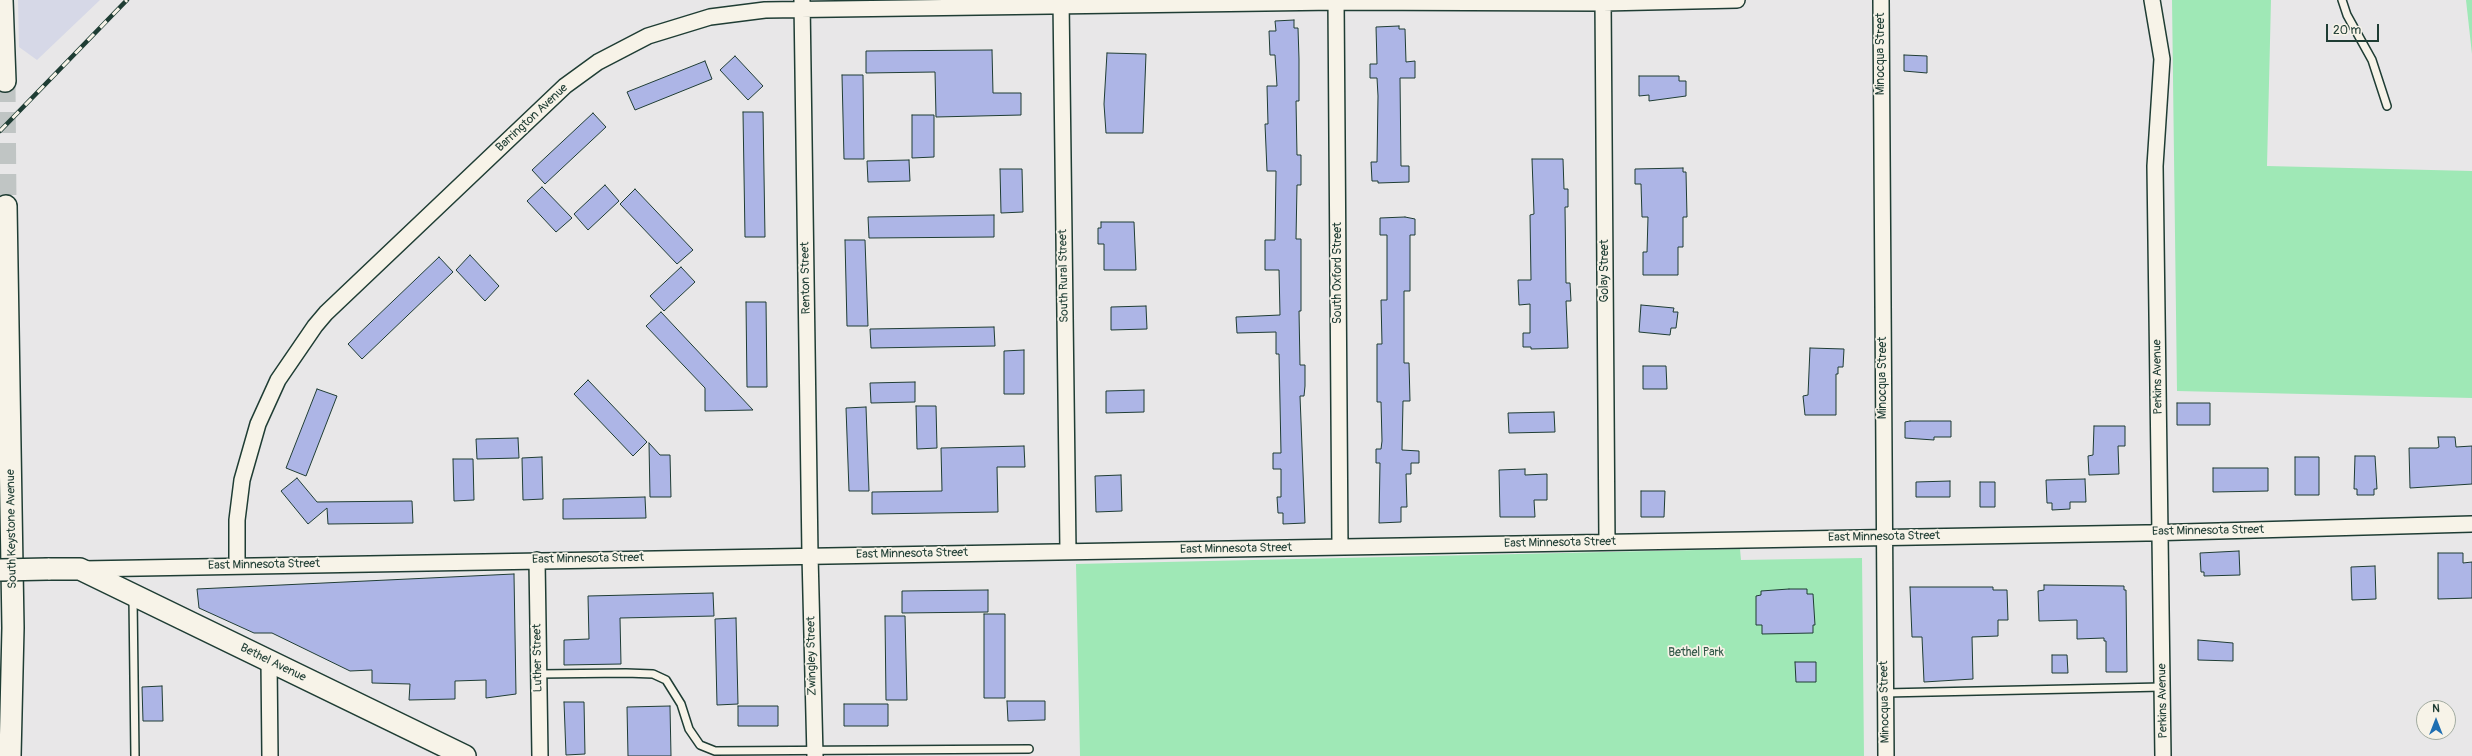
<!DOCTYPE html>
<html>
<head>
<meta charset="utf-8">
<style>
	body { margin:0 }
	#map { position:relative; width:2472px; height:756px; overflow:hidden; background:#e8e7e8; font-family:Pangolin,sans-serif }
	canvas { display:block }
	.north { position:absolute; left:2416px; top:700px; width:40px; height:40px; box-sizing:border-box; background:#f7f3e8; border:1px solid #a1aaa0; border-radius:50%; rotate:0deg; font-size:11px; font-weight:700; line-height:16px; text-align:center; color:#1f3d34 }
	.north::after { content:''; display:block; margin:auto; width:14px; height:18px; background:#1f6fb2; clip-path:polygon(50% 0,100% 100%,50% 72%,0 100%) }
	.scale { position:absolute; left:2326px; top:24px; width:53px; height:18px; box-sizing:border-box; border:2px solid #1f3d34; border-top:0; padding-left:5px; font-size:12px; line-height:14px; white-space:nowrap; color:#1f3d34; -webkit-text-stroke:3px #f7f3e8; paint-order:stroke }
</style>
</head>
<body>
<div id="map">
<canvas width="2472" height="756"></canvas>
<div class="north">N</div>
<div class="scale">20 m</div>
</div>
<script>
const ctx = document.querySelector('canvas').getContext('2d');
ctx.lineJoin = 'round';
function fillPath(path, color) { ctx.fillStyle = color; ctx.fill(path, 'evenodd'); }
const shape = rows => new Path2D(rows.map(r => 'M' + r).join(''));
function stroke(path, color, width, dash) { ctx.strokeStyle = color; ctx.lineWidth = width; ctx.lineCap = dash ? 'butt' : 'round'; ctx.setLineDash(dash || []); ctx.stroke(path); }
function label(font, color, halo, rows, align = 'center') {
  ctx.font = font + ' Pangolin,sans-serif'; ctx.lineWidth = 3.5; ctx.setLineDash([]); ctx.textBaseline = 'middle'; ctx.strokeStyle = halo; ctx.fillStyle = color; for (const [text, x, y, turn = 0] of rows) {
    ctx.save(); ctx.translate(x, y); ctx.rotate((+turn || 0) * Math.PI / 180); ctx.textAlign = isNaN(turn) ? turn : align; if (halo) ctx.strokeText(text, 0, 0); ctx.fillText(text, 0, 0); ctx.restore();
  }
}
fillPath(shape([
	[18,0,100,0,37,60,19,47]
]), '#d6d8e7');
fillPath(shape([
	[2172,0,2271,0,2267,166,2472,171,2472,398,2177,391],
	[2466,0,2472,0,2472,54],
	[1740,549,1741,560,1862,558,1864,756,1080,756,1076,564]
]), '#9fe8b6');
const building = shape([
	[1294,20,1294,28,1298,28,1299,59,1299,101,1296,101,1297,155,1301,155,1301,185,1297,185,1296,239,1301,239,1301,311,1299,311,1300,365,1305,365,1305,386,1304,396,1300,396,1305,523,1283,524,1283,513,1278,513,1277,497,1281,497,1281,469,1273,469,1273,453,1281,453,1279,354,1276,354,1276,332,1237,333,1236,317,1280,315,1279,270,1265,270,1265,240,1275,240,1276,171,1267,171,1265,124,1268,124,1267,86,1277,86,1275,55,1270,55,1269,31,1276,31,1275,21,1294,20],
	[1399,26,1399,29,1405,29,1406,62,1415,61,1415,78,1400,78,1401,166,1409,166,1409,182,1378,183,1378,181,1372,181,1371,162,1377,162,1378,96,1377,78,1370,78,1370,64,1377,64,1376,27,1399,26],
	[992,50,993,93,1021,93,1021,115,936,117,935,72,866,73,866,51,992,50],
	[1107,53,1146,54,1143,133,1106,133,1104,104,1107,53],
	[1904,55,1927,56,1927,73,1904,71,1904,55],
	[735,56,763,86,748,100,720,70,735,56],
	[705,61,712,79,635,110,627,92,705,61],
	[842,75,863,75,864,159,844,159,842,75],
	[1639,76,1679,76,1679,81,1686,81,1686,96,1649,101,1649,95,1639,96,1639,76],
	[743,112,763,112,765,237,745,237,743,112],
	[593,113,606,127,545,184,532,170,593,113],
	[912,115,934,115,934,157,912,158,912,115],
	[1532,159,1563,159,1564,189,1568,189,1568,207,1565,207,1566,283,1570,283,1571,301,1566,301,1568,348,1531,349,1531,347,1523,347,1523,333,1530,333,1530,304,1519,305,1518,280,1531,280,1530,215,1534,214,1532,159],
	[909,160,910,181,868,182,867,161,909,160],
	[1683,168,1683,172,1686,172,1687,217,1683,217,1683,247,1678,247,1678,275,1643,275,1643,252,1647,252,1648,217,1642,217,1641,184,1635,184,1635,169,1683,168],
	[1000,169,1022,169,1023,212,1001,213,1000,169],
	[605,185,619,201,588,230,574,214,605,185],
	[542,187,572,218,556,232,527,201,542,187],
	[635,189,693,250,677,264,620,204,635,189],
	[994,215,994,237,869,238,868,217,994,215],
	[1405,217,1415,219,1415,235,1410,235,1410,291,1404,291,1404,363,1409,363,1410,401,1403,401,1402,450,1419,451,1419,463,1411,463,1411,474,1406,474,1407,507,1401,507,1401,522,1379,523,1380,463,1376,463,1376,449,1381,449,1382,441,1381,402,1377,402,1377,344,1382,344,1381,300,1387,300,1387,235,1380,235,1380,218,1405,217],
	[1101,222,1134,222,1136,270,1104,270,1104,244,1098,244,1098,228,1101,228,1101,222],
	[845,240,865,240,868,326,847,326,845,240],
	[470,255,499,286,485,301,456,270,470,255],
	[439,257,453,272,362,359,348,344,439,257],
	[681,267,695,282,664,311,650,296,681,267],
	[746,302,766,302,767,387,747,387,746,302],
	[1641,305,1674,308,1673,312,1678,312,1676,328,1671,328,1670,335,1639,332,1641,305],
	[1146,306,1147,329,1111,330,1111,307,1146,306],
	[661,312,753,410,705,411,705,388,646,326,661,312],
	[994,327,995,346,871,348,870,329,994,327],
	[1810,348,1844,349,1843,367,1838,367,1838,374,1836,374,1836,415,1805,415,1803,396,1808,395,1810,348],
	[1024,350,1024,394,1004,394,1004,351,1024,350],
	[1643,366,1666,366,1667,389,1643,389,1643,366],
	[588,380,647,442,633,456,574,394,588,380],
	[915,382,915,402,871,403,870,383,915,382],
	[317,389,337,396,306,476,286,468,317,389],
	[1144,390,1144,412,1106,413,1106,391,1144,390],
	[2177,403,2210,403,2210,425,2177,425,2177,403],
	[916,406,936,406,937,448,917,449,916,406],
	[866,407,869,491,849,491,846,408,866,407],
	[1554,412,1555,432,1509,433,1508,413,1554,412],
	[1910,421,1951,421,1951,437,1934,437,1934,440,1905,438,1905,422,1910,421],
	[2094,426,2125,426,2125,446,2118,446,2119,474,2089,475,2088,456,2093,455,2094,426],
	[2438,437,2455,437,2456,447,2472,446,2472,484,2410,488,2409,448,2437,448,2439,447,2438,437],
	[518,438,519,458,477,459,476,439,518,438],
	[649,443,660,455,670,455,671,497,650,497,649,443],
	[1024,446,1025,467,997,467,998,512,872,514,872,492,942,491,941,448,1024,446],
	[2355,456,2375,456,2377,489,2374,489,2374,495,2357,495,2357,489,2354,489,2355,456],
	[542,457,543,499,523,500,522,458,542,457],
	[2295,457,2319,457,2319,495,2295,495,2295,457],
	[453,459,473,459,474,500,454,501,453,459],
	[2213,468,2268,468,2268,491,2213,492,2213,468],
	[1525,469,1525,475,1547,474,1547,500,1534,500,1535,517,1500,517,1499,470,1525,469],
	[1121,475,1122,511,1096,512,1095,476,1121,475],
	[297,478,317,502,412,501,413,523,328,524,327,508,308,524,281,491,297,478],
	[2085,479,2086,502,2070,502,2070,509,2052,510,2052,503,2047,503,2046,480,2085,479],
	[1950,481,1950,497,1916,497,1916,482,1950,481],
	[1980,482,1995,482,1995,507,1980,507,1980,482],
	[1641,491,1665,491,1664,517,1641,517,1641,491],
	[645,497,646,518,563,519,563,499,645,497],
	[2239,551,2240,575,2204,576,2204,572,2201,572,2200,553,2239,551],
	[2438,553,2463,553,2463,563,2472,562,2472,598,2438,599,2438,553],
	[2375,566,2376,599,2352,600,2351,567,2375,566],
	[514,574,516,694,486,698,486,680,455,681,455,699,409,700,410,684,372,683,372,670,350,671,272,633,254,633,199,608,197,589,514,574],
	[2044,585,2124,586,2124,590,2126,590,2127,672,2106,672,2106,641,2104,641,2104,638,2077,639,2077,620,2039,621,2038,591,2044,590,2044,585],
	[1910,587,1993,587,1993,590,2007,590,2008,620,1998,620,1998,636,1972,637,1973,679,1924,682,1922,637,1912,637,1910,587],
	[1789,589,1807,589,1807,594,1813,594,1815,625,1813,625,1813,633,1762,634,1762,625,1756,625,1756,596,1761,595,1761,591,1789,589],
	[988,590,988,612,902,613,902,591,988,590],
	[713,593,714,616,620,618,621,664,564,665,564,640,589,639,588,596,713,593],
	[984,614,1005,614,1005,698,984,698,984,614],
	[885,616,905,616,907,700,886,700,885,616],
	[736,618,738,704,717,705,715,619,736,618],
	[2198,640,2233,643,2233,661,2198,660,2198,640],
	[2052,655,2067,655,2068,673,2052,673,2052,655],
	[1795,662,1816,662,1816,682,1796,682,1795,662],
	[162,686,163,721,143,721,142,687,162,686],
	[1007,701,1045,701,1045,720,1008,721,1007,701],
	[564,702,584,702,585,754,566,755,564,702],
	[844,704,888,704,888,726,844,726,844,704],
	[670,706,671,756,628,756,627,707,670,706],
	[738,706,778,706,778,726,738,726,738,706]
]);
fillPath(building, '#adb5e6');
stroke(building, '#1f3d34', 1);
stroke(shape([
	[5,81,6,206]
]), '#c0c5c4', 21, [21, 10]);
const lane = shape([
	[2342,0,2347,15,2372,60,2387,106],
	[133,598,135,756],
	[539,674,626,673,653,674,666,680,681,704,689,729,700,745,715,751,1029,749],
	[1885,693,2162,687]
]);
const street = shape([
	[1061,0,1068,551],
	[1336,0,1340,547],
	[1603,0,1607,542],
	[1881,0,1886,756],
	[2152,0,2162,59,2155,166,2163,756],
	[802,1,810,555,815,756],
	[537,560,540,756],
	[237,565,237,520,242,480,258,424,278,380,315,326,326,313,565,86,598,62,648,36,710,17,765,10,1336,2,1603,3,1737,0],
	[83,569,2146,533,2472,524],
	[269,661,270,756]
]);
const secondary = shape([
	[2,0,5,81],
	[6,206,13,628,10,756],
	[48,569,80,569,465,756]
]);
stroke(lane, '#1f3d34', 10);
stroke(street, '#1f3d34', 18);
stroke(secondary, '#1f3d34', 24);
stroke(lane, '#f7f3e8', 7);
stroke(street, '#f7f3e8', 15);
stroke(secondary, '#f7f3e8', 21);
const rail = shape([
	[0,131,127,0]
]);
stroke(rail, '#1f3d34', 4.5);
stroke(rail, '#f7f3e8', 3, [9]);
const secondaryBridge = shape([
	[0,570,48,569]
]);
stroke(secondaryBridge, '#1f3d34', 24, []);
stroke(secondaryBridge, '#f7f3e8', 21);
label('12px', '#1f3d34', '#f7f3e8', [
	["Minocqua Street",1881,54,-90],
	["Barrington Avenue",532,118,-43],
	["Golay Street",1605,271,-90],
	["South Oxford Street",1338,273,-90],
	["South Rural Street",1064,276,-91],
	["Renton Street",806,278,-91],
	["Perkins Avenue",2158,377,-91],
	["Minocqua Street",1883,378,-90],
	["South Keystone Avenue",12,529,-91],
	["East Minnesota Street",2208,531,-1],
	["East Minnesota Street",1884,537,-1],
	["East Minnesota Street",1560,543,-1],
	["East Minnesota Street",1236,549,-1],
	["East Minnesota Street",912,554,-1],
	["East Minnesota Street",588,559,-1],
	["East Minnesota Street",264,565,-1],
	["Zwingley Street",812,656,-91],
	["Luther Street",538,658,-91],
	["Bethel Avenue",273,663,26],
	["Perkins Avenue",2163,701,-91],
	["Minocqua Street",1885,702,-91]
]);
label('12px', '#325748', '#f7f3e8', [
	["Bethel Park",1696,653]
]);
</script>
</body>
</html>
